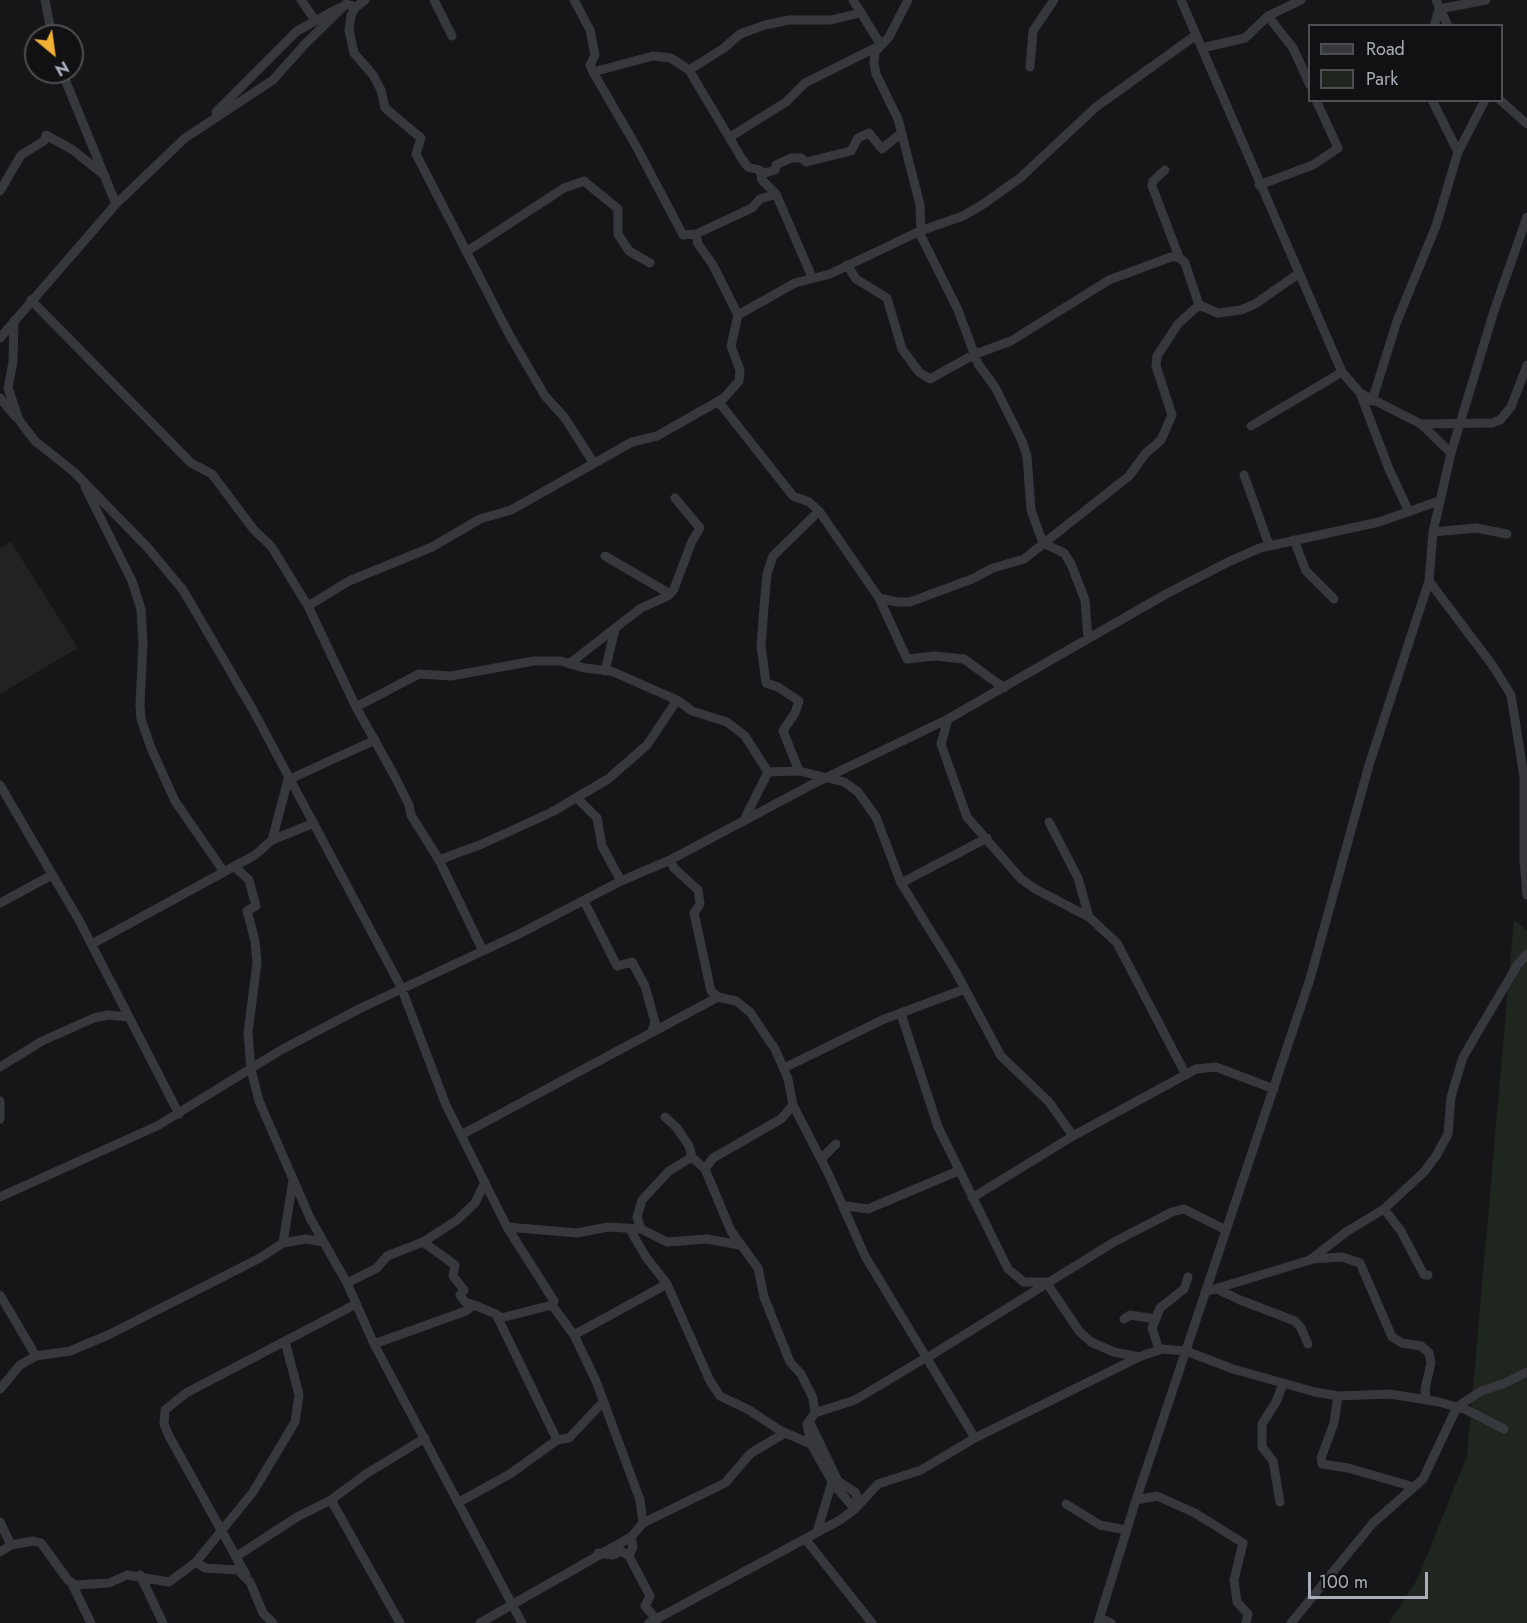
<!DOCTYPE html>
<html>
<head>
<meta charset="utf-8">
<style>
	body { margin:0 }
	#map { position:relative; width:1527px; height:1623px; overflow:hidden; background:#161618; font-family:Jost,sans-serif }
	canvas { display:block }
	.legend { position:absolute; left:1308px; top:24px; width:195px; height:78px; box-sizing:border-box; background:#111113; border:2px solid #4d4f55; margin:0; padding:8px 10px; list-style:none; font-size:18px; color:#a8adb8 }
	.legend li { display:flex; align-items:center; gap:12px; height:30px }
	.legend b { width:30px; border:2px solid #4d4f55 }
	.north { position:absolute; left:24px; top:24px; width:60px; height:60px; box-sizing:border-box; background:#111113; border:2px solid #4d4f55; border-radius:50%; rotate:151deg; font-size:16px; font-weight:700; line-height:24px; text-align:center; color:#a8adb8 }
	.north::after { content:''; display:block; margin:auto; width:21px; height:27px; background:#f2b134; clip-path:polygon(50% 0,100% 100%,50% 72%,0 100%) }
	.scale { position:absolute; left:1308px; top:1572px; width:120px; height:27px; box-sizing:border-box; border:3px solid #a8adb8; border-top:0; padding-left:8px; font-size:18px; line-height:21px; white-space:nowrap; color:#a8adb8; -webkit-text-stroke:4px #111113; paint-order:stroke }
</style>
</head>
<body>
<div id="map">
<canvas width="1527" height="1623"></canvas>
<ul class="legend">
<li><b style="height:8px;background:#37383d"></b>Road</li>
<li><b style="height:16px;background:#1e261f"></b>Park</li>
</ul>
<div class="north">N</div>
<div class="scale">100 m</div>
</div>
<script>
const ctx = document.querySelector('canvas').getContext('2d');
ctx.lineJoin = 'round';
function fillPath(path, color) { ctx.fillStyle = color; ctx.fill(path, 'evenodd'); }
const shape = rows => new Path2D(rows.map(r => 'M' + r).join(''));
function stroke(path, color, width, dash) { ctx.strokeStyle = color; ctx.lineWidth = width; ctx.lineCap = dash ? 'butt' : 'round'; ctx.setLineDash(dash || []); ctx.stroke(path); }
fillPath(shape([
	[11,542,78,648,0,694,0,548]
]), '#222225');
fillPath(shape([
	[1514,920,1527,931,1527,1623,1389,1623,1418,1578,1467,1456]
]), '#1e261f');
stroke(shape([
	[45,0,52,36],
	[301,0,315,20],
	[434,0,452,36],
	[908,0,889,37,875,52,874,63,876,74,898,119,920,205,921,236,958,310,978,364,995,387,1022,441,1027,456,1031,510,1043,543,1064,553,1071,564,1085,600,1088,638],
	[1181,0,1342,372,1360,393,1421,424,1451,453],
	[1436,0,1448,26],
	[356,7,351,15,349,30,354,53,373,75,381,90,385,108,421,138,416,154,510,336,545,396,565,418,593,462],
	[1268,16,1293,48,1310,85],
	[1434,26,1439,9,1486,0],
	[1202,48,1245,38,1268,16,1301,0],
	[1030,67,1033,31,1054,0],
	[689,70,742,159,748,167,760,170,762,180,776,194,812,277],
	[62,72,116,204],
	[593,72,653,56,671,58,689,70,724,48,740,34,765,25,789,20,831,20,860,13],
	[1500,100,1527,124],
	[216,112,297,31,339,8],
	[730,137,786,102,805,83,881,45,853,0],
	[1458,152,1485,100],
	[1165,170,1153,181,1152,186,1179,257],
	[762,174,775,170,776,165,791,158,801,158,806,162,851,151,858,138,869,133,882,149,900,134],
	[1259,185,1313,165,1338,148,1316,100],
	[0,191,21,155,44,141,46,135,73,150,105,176],
	[696,234,752,208,760,199,776,194],
	[466,252,564,188,584,181,618,209,618,234,629,251,650,263],
	[847,265,856,279,887,298,902,349,919,372,930,379,973,355,1011,341,1109,280,1171,257,1179,257,1185,263,1199,305,1218,313,1241,310,1255,304,1298,274],
	[31,300,191,463,212,474,254,530,271,546,308,606,356,707,394,775,409,805,411,815,439,860,483,951],
	[738,315,795,283,830,274,920,231,963,216,982,205,1020,178,1096,107,1196,35],
	[14,321,13,362,8,388,19,420,35,441,74,472,148,548,183,590,253,710,401,987,446,1105,507,1227,554,1301,552,1305,574,1335,596,1381,640,1500,643,1523,631,1537,633,1547,629,1556,650,1596,645,1606,657,1620],
	[0,338,116,204,185,138,273,80,305,44,346,4,356,7,365,0],
	[1360,393,1389,469,1409,512],
	[0,398,16,417],
	[718,401,793,496,809,502,819,511,879,598,907,659,935,656,964,659,1004,688],
	[1372,401,1397,321,1436,226,1458,152,1432,100],
	[1421,424,1492,423,1500,420,1511,407,1527,365],
	[1251,426,1342,372],
	[1244,475,1269,545],
	[85,487,132,581,141,609,143,643,140,705,141,719,151,748,175,801,224,872],
	[1433,532,1476,528,1507,534],
	[1294,540,1306,571,1334,599],
	[605,556,670,594],
	[1429,581,1493,666,1511,695,1524,777,1524,860,1527,895],
	[879,598,897,602,910,602,972,579,993,568,1024,559,1129,476,1145,454,1161,440,1172,415,1156,366,1157,356,1178,324,1199,305],
	[308,606,349,581,432,547,480,519,511,510,632,442,657,436,724,398,739,381,740,370,731,346,738,315,713,265,698,244,696,234,683,235,636,146,593,72,590,65,595,55,590,30,574,0],
	[569,664,641,608,668,596,674,589,692,541,700,528,675,498],
	[605,671,615,629],
	[356,707,419,674,451,676,534,661,561,661,584,668,611,671,677,700,692,711,727,722,745,736,768,772,799,771,844,782,858,792,876,817,901,883,956,972,1001,1056,1049,1102,1073,1136],
	[948,719,941,744,967,817,1021,879,1037,890,1089,917,1117,943,1186,1075],
	[799,771,783,731,795,713,799,701,778,687,766,683,761,646,764,607,767,574,773,556,819,511],
	[0,785,80,922,179,1114],
	[577,798,597,818,602,846,621,881],
	[743,822,768,772],
	[1049,822,1078,878,1089,917],
	[272,840,314,823],
	[439,860,482,844,552,812,608,779,647,745,677,700],
	[670,860,674,868,698,890,700,904,694,913,711,991,718,997,736,1001,750,1012,775,1049,788,1079,793,1105,829,1175,865,1256,975,1438],
	[235,867,249,880,256,906,247,911,255,941,257,963,248,1033,251,1069,259,1101,310,1218,347,1283,374,1344,522,1623],
	[901,883,987,838],
	[584,901,617,966,632,962,645,986,655,1022,651,1033],
	[0,903,52,875],
	[92,944,255,855,272,840,288,780,375,740],
	[901,1014,938,1127,1008,1269,1024,1282,1046,1282,1079,1331,1091,1342,1114,1352,1139,1357],
	[0,1067,42,1041,94,1018,108,1015,129,1017],
	[784,1068,882,1020,965,989],
	[0,1101,0,1119],
	[793,1105,781,1119,713,1158,705,1169,731,1231,758,1268,764,1297,790,1362,801,1374,813,1398,815,1413,807,1424,811,1444,834,1485,855,1509],
	[665,1117,677,1128,689,1146,692,1157,705,1169],
	[461,1135,718,997],
	[822,1158,836,1144],
	[0,1197,157,1126,281,1050,361,1008,519,934,621,881,670,860,813,784,948,719,1166,594,1230,561,1260,548,1379,522,1439,501],
	[972,1198,1073,1136,1196,1069,1216,1067,1274,1089],
	[847,1206,868,1209,958,1171],
	[1384,1209,1401,1231,1424,1275,1428,1275],
	[507,1227,577,1233,608,1227,641,1229,667,1242,707,1239,740,1245],
	[629,1228,646,1257,667,1284,710,1381,720,1396,749,1410,781,1431,811,1444],
	[641,1229,637,1217,642,1200,669,1171,692,1157],
	[423,1242,455,1265,453,1276,464,1290,460,1295,465,1302,474,1305],
	[283,1243,293,1180],
	[1312,1259,1342,1257,1360,1263,1392,1337,1402,1343,1421,1346,1429,1353,1431,1363,1425,1389,1426,1399],
	[347,1283,377,1268,387,1256,423,1242,457,1220,475,1203,485,1182],
	[1217,1289,1240,1300,1295,1321,1301,1328,1308,1344],
	[1205,1292,1310,1260,1346,1232,1384,1209,1424,1172,1436,1156,1448,1134,1451,1097,1463,1057,1518,964,1527,954],
	[0,1295,36,1356],
	[496,1314,501,1318,552,1305],
	[1124,1319,1130,1315,1155,1319],
	[574,1335,667,1284],
	[374,1344,466,1311,474,1305,496,1314,557,1440],
	[1159,1350,1152,1328,1160,1308,1184,1289,1188,1277],
	[930,1356,1114,1242,1172,1212,1184,1209,1226,1230],
	[0,1389,20,1365,36,1356,70,1351,108,1335,258,1259,283,1243,306,1239,323,1242],
	[1338,1396,1334,1423,1321,1458,1322,1464,1348,1468,1414,1487],
	[815,1413,855,1400,927,1357],
	[809,1421,838,1481,855,1492,859,1503],
	[331,1500,400,1623],
	[1136,1500,1157,1496,1195,1513,1243,1543,1234,1580,1237,1602,1248,1614,1246,1623],
	[459,1502,510,1474,557,1440,569,1438,602,1403],
	[1280,1502,1273,1461,1262,1447,1262,1424,1276,1402,1283,1384],
	[1066,1504,1100,1525,1126,1530],
	[0,1522,11,1545,33,1541,41,1543,68,1580,75,1585,109,1583,127,1575,169,1582,196,1562,205,1568,238,1570,250,1582,263,1613,273,1623],
	[643,1523,725,1483,751,1453,785,1433],
	[817,1532,832,1482],
	[806,1540,872,1623],
	[0,1552,11,1545],
	[598,1553,613,1555,621,1551,629,1556],
	[237,1556,297,1517,331,1500,366,1474,425,1438],
	[196,1562,253,1492,295,1422,299,1395,285,1341],
	[140,1575,163,1623],
	[246,1575,169,1436,164,1424,165,1410,186,1393,356,1304],
	[72,1584,91,1623],
	[1100,1618,1111,1623],
	[480,1623,631,1537],
	[649,1623,840,1520,855,1509,878,1484,921,1470,975,1438,1139,1357,1162,1349,1186,1351,1233,1369,1315,1392,1338,1396,1390,1394,1439,1402,1467,1410,1504,1429],
	[1098,1623,1136,1500,1310,979,1369,765,1429,581,1433,532,1451,453,1494,311,1527,217],
	[1291,1623,1373,1523,1423,1479,1457,1407,1481,1391,1503,1384,1527,1372]
]), '#37383d', 9);
</script>
</body>
</html>
